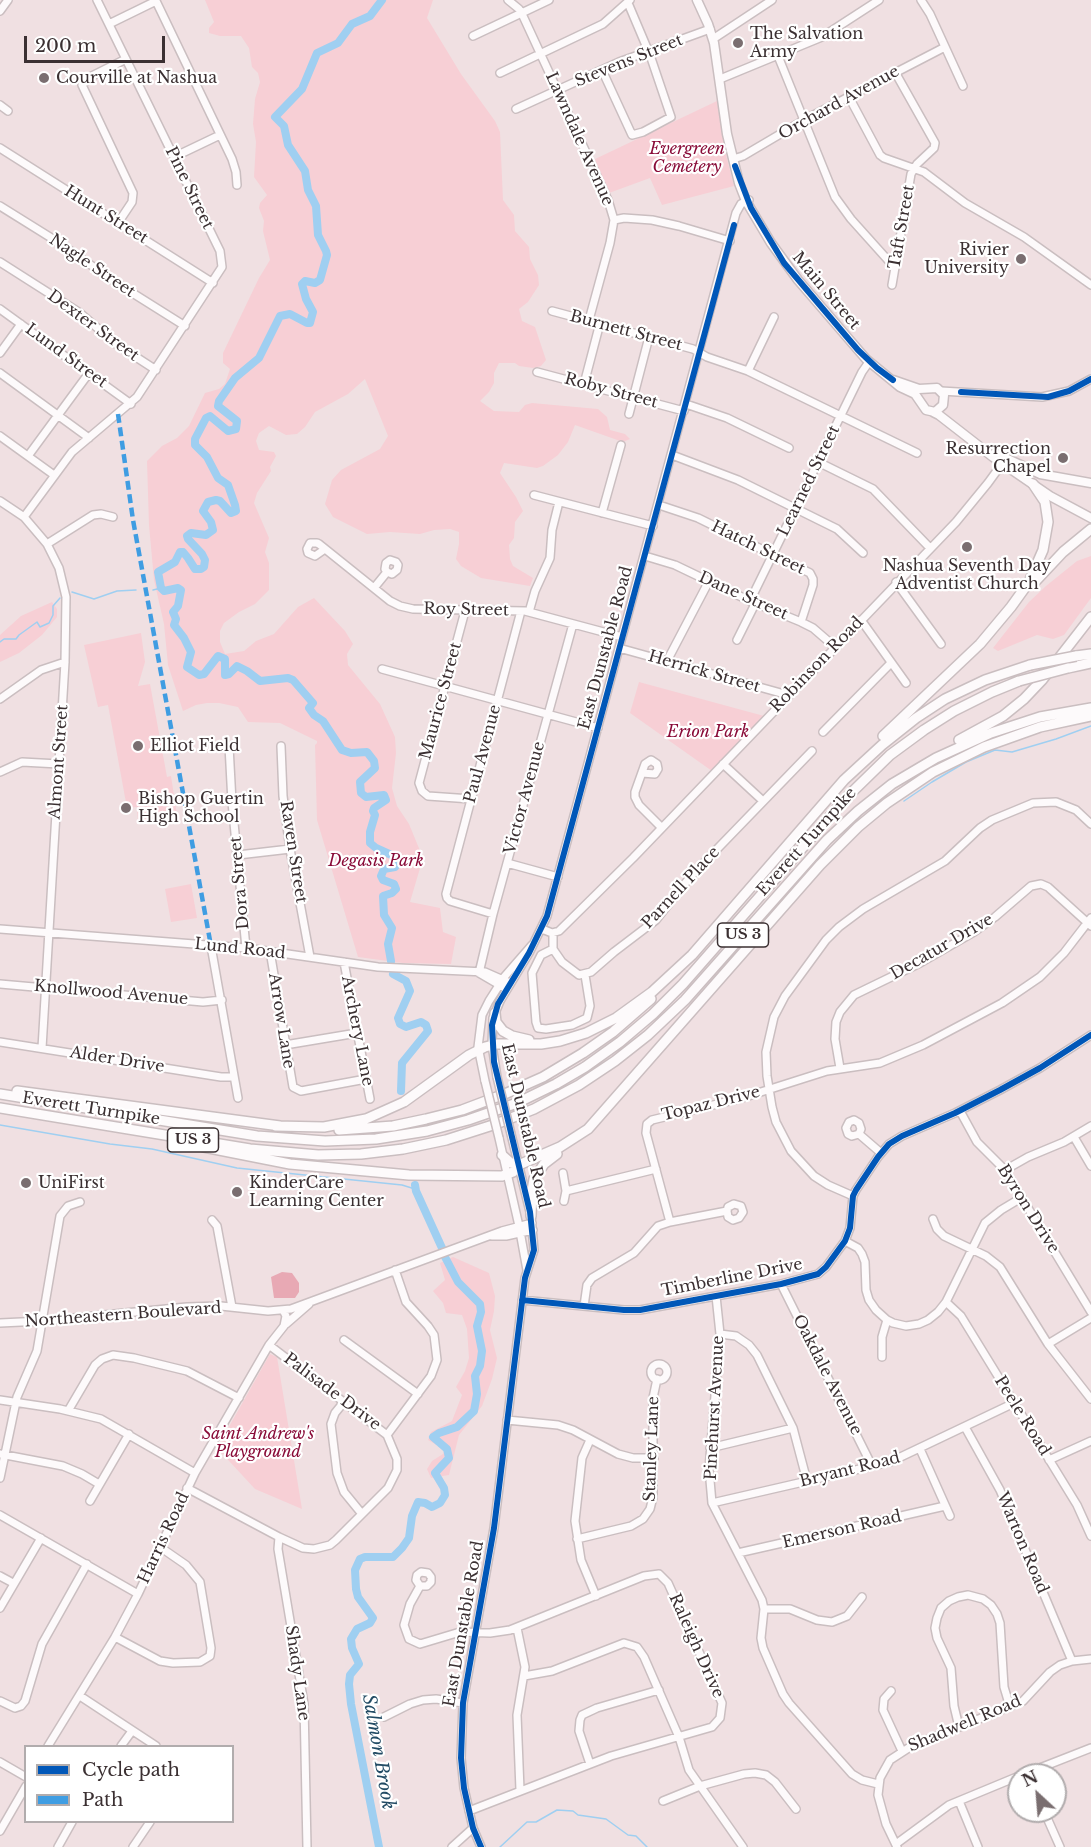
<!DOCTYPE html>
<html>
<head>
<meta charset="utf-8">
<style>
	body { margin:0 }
	#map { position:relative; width:1091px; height:1847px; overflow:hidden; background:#f0e0e2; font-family:"Libre Baskerville",serif }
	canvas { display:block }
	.legend { position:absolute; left:24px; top:1745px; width:210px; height:78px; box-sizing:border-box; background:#fff; border:2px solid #b1acad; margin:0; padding:8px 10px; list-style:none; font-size:18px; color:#3b3032 }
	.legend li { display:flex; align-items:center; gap:12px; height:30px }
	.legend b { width:30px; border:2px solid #b1acad }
	.north { position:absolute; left:1007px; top:1763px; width:60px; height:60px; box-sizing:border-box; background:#fff; border:2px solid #b1acad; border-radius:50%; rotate:334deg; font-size:16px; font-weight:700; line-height:24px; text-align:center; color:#3b3032 }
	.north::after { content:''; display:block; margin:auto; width:21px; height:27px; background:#7a6e70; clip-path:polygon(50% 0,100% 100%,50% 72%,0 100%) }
	.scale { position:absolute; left:24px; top:36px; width:141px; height:27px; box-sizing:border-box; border:3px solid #3b3032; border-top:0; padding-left:8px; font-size:18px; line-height:21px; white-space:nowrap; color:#3b3032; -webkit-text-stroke:4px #fff; paint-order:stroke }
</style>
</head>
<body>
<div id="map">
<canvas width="1091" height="1847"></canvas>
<ul class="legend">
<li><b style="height:8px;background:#0057b8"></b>Cycle path</li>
<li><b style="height:8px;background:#3f9de2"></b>Path</li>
</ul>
<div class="north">N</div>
<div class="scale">200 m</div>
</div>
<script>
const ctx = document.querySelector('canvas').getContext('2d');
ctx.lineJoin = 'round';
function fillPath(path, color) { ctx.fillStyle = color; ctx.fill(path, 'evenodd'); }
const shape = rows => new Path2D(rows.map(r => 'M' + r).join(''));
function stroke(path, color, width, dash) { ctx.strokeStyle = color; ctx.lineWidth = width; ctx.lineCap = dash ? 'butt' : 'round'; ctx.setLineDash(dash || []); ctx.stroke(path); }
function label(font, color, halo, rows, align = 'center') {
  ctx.font = font + ' "Libre Baskerville",serif'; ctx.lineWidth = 4.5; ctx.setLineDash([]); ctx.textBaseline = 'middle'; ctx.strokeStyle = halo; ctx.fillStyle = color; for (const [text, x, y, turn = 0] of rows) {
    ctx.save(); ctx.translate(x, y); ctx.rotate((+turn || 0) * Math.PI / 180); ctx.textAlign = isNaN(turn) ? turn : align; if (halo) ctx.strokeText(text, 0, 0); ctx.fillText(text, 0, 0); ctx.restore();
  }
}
fillPath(shape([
	[205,0,433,0,427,18,461,74,495,121,500,132,503,200,514,215,515,231,529,247,530,259,538,275,539,285,528,302,519,309,522,321,535,327,546,360,541,366,533,368,519,366,515,363,499,363,494,373,494,383,489,392,480,401,494,411,519,412,525,405,532,403,598,409,607,417,610,430,625,434,630,439,623,442,575,425,568,442,558,455,543,466,537,468,504,463,500,473,516,497,523,511,515,522,514,538,509,545,510,559,513,566,533,578,530,586,481,578,461,566,456,559,459,544,459,532,450,529,434,530,420,534,390,532,367,534,333,517,325,504,332,480,341,470,380,449,388,436,365,379,348,394,315,412,305,427,297,434,286,435,269,426,259,433,256,441,259,450,274,452,276,456,270,467,271,471,257,493,254,503,269,538,265,552,269,563,269,590,255,604,239,612,224,623,220,631,220,642,225,654,244,651,256,641,274,634,298,607,314,598,345,631,353,644,347,654,348,665,380,704,395,737,396,753,392,788,397,806,409,824,423,858,410,902,440,908,443,932,456,937,451,964,403,963,358,957,317,820,315,745,317,743,317,741,280,723,248,722,238,707,219,703,207,703,196,705,183,711,168,665,164,624,154,580,149,525,147,461,162,446,177,438,189,426,205,393,219,389,225,384,230,369,223,363,223,353,259,278,270,260,263,231,264,221,259,208,260,203,267,195,254,177,256,142,253,124,255,99,260,82,258,73,252,67,249,48,241,36,220,36,209,33,209,28,214,22],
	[717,101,725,151,734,186,662,205,650,178,609,193,593,160],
	[1091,556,1091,598,1064,635,1053,639,1037,635,998,651,993,648,1029,602,1046,586,1077,561],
	[52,602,57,609,57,617,42,635,19,653,0,662,0,635,21,616],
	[141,633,145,662,138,686,150,684,167,777,171,776,177,815,138,822,137,807,127,808,108,705,98,707,84,645],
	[639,682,764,716,712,771,630,713],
	[191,884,197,918,171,922,165,889],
	[453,1257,489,1273,495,1296,494,1311,490,1330,497,1358,492,1379,482,1406,459,1435,449,1475,431,1478,427,1469,432,1461,443,1454,445,1450,428,1440,431,1432,452,1421,462,1395,456,1387,465,1371,469,1358,467,1329,462,1315,446,1313,443,1303,433,1291,445,1280,440,1263],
	[270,1354,277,1357,302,1509,255,1489,217,1448]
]), '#f7cfd5');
fillPath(shape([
	[282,1272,292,1273,299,1283,299,1292,295,1298,274,1298,271,1277]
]), '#e8a9b4');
stroke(shape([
	[153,590,161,588],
	[72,592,94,599,117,591,136,590],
	[0,642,4,639,16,639,19,635,37,622,40,627,49,623,53,615,53,606,60,598],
	[904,801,932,782,966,762,995,750,1012,752,1056,739,1091,726],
	[0,1125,110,1144,152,1149,237,1168,402,1185,415,1189],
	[500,1847,527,1822,536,1822,557,1810,573,1811,578,1815,606,1819,628,1835,636,1836,647,1847]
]), '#9fcff1', 1.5);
stroke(shape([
	[382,0,370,16,352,24,338,43,317,53,302,89,275,117,284,126,288,145,305,171,308,190,316,206,318,235,326,251,327,255,320,280,315,283,305,281,302,284,306,299,313,312,310,323,307,323,290,314,280,316,259,358,235,378,219,401,218,406,237,421,236,429,228,431,210,416,206,418,195,439,195,445,207,457,218,478,228,485,235,505,236,511,231,513,220,501,216,500,208,502,203,511,211,522,213,530,206,535,191,533,187,536,188,539,202,554,205,560,204,567,201,569,195,569,188,558,183,552,180,552,175,562,158,572,161,588,164,591,178,588,181,590,178,606,173,612,176,619,174,625,184,638,191,652,187,667,199,675,204,674,218,656,225,659,225,675,229,674,237,666,247,671,260,681,288,678,293,680,313,703,309,708,314,715,323,721,342,750,351,753,367,752,374,761,375,768,360,782,361,793,366,797,384,795,386,800,374,808,373,811,375,815,370,832,370,843,376,848,398,858,398,863,395,867,384,869,381,876,383,880,394,884,396,889,392,893,383,896,384,915,392,928,388,944,391,961],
	[393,974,406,981,410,991,398,1018,400,1024,406,1027,421,1022,426,1025,428,1031,402,1063,401,1091],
	[415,1185,416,1191,442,1248],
	[379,1847,351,1704,349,1684,350,1675,359,1664,352,1648,351,1639,357,1629,370,1623,373,1618,358,1597,356,1589,355,1570,360,1559,365,1557,393,1557,402,1548,409,1538,412,1516,418,1502,425,1503,432,1507,440,1503,445,1495,444,1488,435,1473,449,1458,447,1449,433,1437,439,1433,457,1427,474,1411,477,1394,475,1376,480,1366,482,1351,477,1326,481,1312,480,1304,458,1282,445,1257]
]), '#9fcff1', 8);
const minor = shape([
	[508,0,519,9,523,16,608,200,614,220,610,243,589,320],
	[921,0,930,14,963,86],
	[0,11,8,0],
	[109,24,156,1,232,159,236,172,237,185],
	[473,36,549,0],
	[713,39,772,0],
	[778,56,835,197,851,219,895,268],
	[602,70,632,135,643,132,671,117,650,55,628,3],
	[500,73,603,24,630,0],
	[720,79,822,37,879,0],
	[849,97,880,155,884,158,924,172,965,203,1024,237,1091,285],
	[0,105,8,111],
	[516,109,619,62,710,29],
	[0,148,213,283],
	[174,157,220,135],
	[733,159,743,156,804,120,945,47],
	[0,206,61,244,115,282,185,326],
	[614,220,624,218,652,220,679,226,730,241],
	[118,223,132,202,133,193,82,85,90,77,126,59],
	[0,262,80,313,116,344,156,370],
	[892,285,911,174,917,164,934,148,935,143,895,72],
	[0,309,131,404],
	[552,311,693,349,707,357,748,371,917,453],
	[0,353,21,324],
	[748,371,774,317],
	[537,372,684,411],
	[0,373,89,438],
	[584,384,600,323],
	[941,391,1042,397,1069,391,1091,379],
	[686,404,727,418,789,448],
	[629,414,649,337],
	[0,436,54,475],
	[672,455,738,480,837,529,863,553],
	[28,456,89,373],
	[818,462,873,489,930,548],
	[534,495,653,526],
	[0,501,24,517,47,544,59,568,66,597,65,662,42,1048],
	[659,505,698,518,810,573,813,579,813,585,801,622],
	[602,513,621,445],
	[24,517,72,452,137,397,222,267,220,251,97,0],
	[47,544,93,515,101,514,113,517],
	[325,549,315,556,308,553,307,549,310,543,317,543,319,544,390,601,400,606,413,609,525,611,622,637],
	[645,556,675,565,750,601,801,622,813,628,835,647],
	[896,582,941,644],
	[374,588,387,572,385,569,386,563,390,560,396,562,398,565,397,570,392,574,387,572],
	[750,601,862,372,869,362],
	[465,611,419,783,422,791,428,796,471,799],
	[529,612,535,591,550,558,552,530,559,502],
	[861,620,906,683],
	[737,640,755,604],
	[619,648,788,695],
	[667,661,709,581],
	[382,669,598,728],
	[0,699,41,670,65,662],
	[823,732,891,663],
	[229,746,232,802,246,948],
	[281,746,283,796,290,849,310,957],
	[723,764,763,801],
	[0,772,22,762,59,764],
	[642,773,655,774,658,769,657,764,651,760,645,764,635,792,635,797,639,805,662,828],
	[238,855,290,849],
	[507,863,558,877],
	[493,914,450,901,447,898,446,894,521,611],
	[0,929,246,948,378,967,485,972,510,983],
	[542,929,552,933,559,931,633,858,956,522,988,483,1004,461],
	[553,933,553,949,562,962,579,975,591,972,614,952,656,920,691,876,812,751],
	[211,946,238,1098],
	[553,949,541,955,532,973,536,1022,538,1028,546,1029,572,1025,587,1018,590,1006,585,975],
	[270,951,293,1087,301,1091,366,1079],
	[344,962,370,1099],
	[479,973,493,914,573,624],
	[479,973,503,987],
	[0,984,203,1002,222,1000],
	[0,1042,221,1077,234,1077],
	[285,1045,357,1033],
	[840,1068,835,1039,836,1022,840,1012,854,995,920,963,974,932,995,917,1031,886,1041,884,1048,887,1091,926],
	[497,1077,492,1045,493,1018,500,1001,529,953,547,916,736,213,741,204,749,200],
	[485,1081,478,1047,482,1015,489,1001,505,976,532,945],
	[960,1111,977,1142,1005,1170,1091,1312],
	[859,1134,852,1136,848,1134,846,1128,849,1122,854,1120,859,1123,861,1129,859,1134,881,1153],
	[1074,1137,1091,1166],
	[499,1138,519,1226,527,1270],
	[1005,1170,1028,1157,1064,1142,1091,1126],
	[563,1173,566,1191,564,1201],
	[566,1191,656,1169],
	[853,1196,828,1185,814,1176,791,1151,776,1122,772,1107,767,1076,766,1052,774,1017,785,996,826,940,839,927,863,909,945,861,980,828,992,820,1033,803,1056,802,1076,810,1091,824],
	[933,1219,937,1229,944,1236,986,1256,1000,1267,1048,1344,1091,1399],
	[212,1220,217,1226,232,1307],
	[670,1222,646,1133,647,1124,652,1120,742,1098,827,1071,880,1063,923,1045,1002,1003,1040,977,1064,953,1091,918],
	[492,1236,506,1236,533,1230],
	[845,1241,858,1248,862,1254,865,1262,866,1290,869,1300,876,1310,887,1320,893,1323,906,1326,919,1324,928,1320,938,1312,946,1302,985,1223,1001,1210,1021,1198],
	[781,1284,872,1466],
	[716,1296,720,1334,709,1469,712,1503,762,1600,764,1609,761,1638,763,1648,783,1694,789,1703,852,1774,862,1780,878,1784],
	[522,1300,624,1310,640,1310,781,1284,818,1274,826,1267,845,1241,850,1228,853,1196,856,1190,878,1157,889,1144,902,1136,955,1113,1000,1090,1040,1068,1091,1035],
	[946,1302,961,1316,1077,1505,1091,1536],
	[584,1306,587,1285,592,1278,634,1253,658,1226,670,1222,727,1211,728,1207,734,1204,741,1206,743,1212,739,1218,733,1220,728,1217,727,1211],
	[0,1323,42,1321,187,1307,221,1306,268,1311,291,1309,502,1231,532,1223],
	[286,1324,309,1304],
	[720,1334,736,1336,749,1345,757,1355,793,1428,807,1481],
	[344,1340,418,1394],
	[1048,1344,1091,1318],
	[882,1357,882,1337,887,1320],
	'651 1372a8 8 0 1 1 16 0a8 8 0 1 1-16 0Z',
	[0,1400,60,1409,101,1419,195,1473],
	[344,1402,335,1413,331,1424,337,1473,344,1492,362,1514],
	[68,1411,95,1365,102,1359,113,1355,134,1358,187,1371,239,1398],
	[507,1420,558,1425,573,1430,618,1454,633,1458,654,1458],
	[965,1427,1000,1490,1072,1661],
	[387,1435,431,1376,437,1360,434,1335,428,1326,406,1302,395,1270],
	[590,1440,582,1458,575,1521,581,1560,596,1596],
	[710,1448,793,1428],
	[920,1449,950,1516],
	[0,1454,63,1466,82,1474,99,1484],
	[1049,1460,1091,1441],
	[0,1478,17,1397,37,1351,60,1216,68,1206,80,1202],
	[187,1488,279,1537,303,1548,314,1549,330,1545,336,1540,388,1488,397,1470,397,1459,387,1435,269,1345],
	[90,1501,129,1434],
	[712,1503,890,1462,1014,1403],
	[0,1515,138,1594],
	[279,1537,278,1549,304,1704,307,1847],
	[577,1539,631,1526,643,1519,650,1509,653,1497,653,1398,657,1379],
	[738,1553,945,1506],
	[0,1576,13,1583],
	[420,1586,427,1586,431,1582,431,1577,428,1573,421,1572,417,1575,416,1580,420,1586,410,1604,404,1625,409,1639,420,1644,460,1632,490,1633,510,1630,644,1576,659,1574,668,1583,722,1703,720,1718,712,1727,611,1756,469,1811],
	[0,1608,41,1538],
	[764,1609,790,1609,817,1620,832,1622,847,1616,862,1597],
	[517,1628,525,1667,517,1715,520,1790],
	[115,1637,160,1661,173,1663,200,1662,210,1656,211,1648,200,1582,186,1565,160,1547],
	[524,1676,552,1671,624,1643,637,1647,644,1657,679,1737,689,1770,743,1847],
	[891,1691,884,1699,883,1710,902,1751],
	[80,1696,156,1746],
	[0,1701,15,1708,21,1706,25,1701,42,1644,87,1564],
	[384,1717,410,1704,423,1700,436,1699,463,1703],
	[959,1727,954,1706,951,1668,937,1638,935,1628,937,1618,941,1608,949,1601,958,1597,968,1595,983,1599,991,1605,997,1614,1000,1623,1004,1687,1010,1707],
	[48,1746,115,1637,138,1594,195,1473,269,1345,284,1326,286,1316,283,1310],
	[121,1746,132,1731],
	[0,1762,26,1777],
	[590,1764,579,1731,580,1720,582,1715,597,1708,659,1690],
	[1022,1775,1091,1748],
	[663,1801,700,1786,744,1774,755,1773,766,1775,775,1782,796,1809],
	[959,1801,978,1847],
	[1044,1811,1060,1847],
	[0,1831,26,1786],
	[896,1844,949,1805,1019,1776],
	[58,1847,72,1822],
	[133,1847,150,1822],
	[452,1847,473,1828],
	[481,1847,473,1828,464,1788,461,1758,463,1703,494,1528,525,1278,534,1250,531,1216,511,1134],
	[897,1847,886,1824,878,1795,880,1778,890,1760,910,1747,1023,1701,1050,1672,1060,1665,1072,1661,1091,1659]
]);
const major = shape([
	[697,0,708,24,714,43,727,134,739,183,746,201,771,243,798,280,866,359,900,387,915,394,926,410,935,412,943,405,944,395,937,388,919,389,893,380],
	[933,412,939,415,993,457,1050,496,1091,518],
	[995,453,1040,474,1091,483]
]);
const highway = shape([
	[1032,585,1063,552,1091,529],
	[1076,656,1091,654],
	[1068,668,1091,663],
	[883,736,980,644,1011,607,1029,582,1043,550,1048,522,1045,502,1033,484],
	[959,740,1003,716,1024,699,1042,680,1091,617],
	[495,1013,496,1022,503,1031,512,1036,529,1040],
	[17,1091,280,1126],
	[0,1094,257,1136,325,1141,376,1139,427,1131,468,1120,517,1103,556,1084,585,1067,620,1042,653,1014,683,984,847,797,890,755,924,730,954,711,992,692,1019,681],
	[0,1108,250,1149,318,1155,361,1154,403,1149,446,1140,496,1124,534,1109,579,1085,615,1061,648,1035,685,1000,827,840,858,811,892,784,936,758,991,733,1040,717,1091,708],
	[275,1126,324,1127,366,1119,404,1102,469,1055,485,1047,497,1044,541,1044,560,1041,586,1033,616,1018,652,992,692,955,844,780,882,745,916,718,945,699,985,680,1030,665],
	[339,1130,393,1126,426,1119,462,1110,507,1093,543,1077,583,1053,613,1032,651,999],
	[204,1147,290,1164,409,1175,502,1176,513,1172,519,1164],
	[502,1155,511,1163,521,1164,560,1147,588,1129,820,865,858,827,887,803,933,772,984,747,1040,727,1091,716],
	[531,1216,532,1191,534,1179,544,1164,557,1154]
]);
stroke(minor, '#cabec0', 10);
stroke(major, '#cabec0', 11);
stroke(highway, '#cabec0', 12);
stroke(minor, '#fdfafb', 7);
stroke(major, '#fdfafb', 8);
stroke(highway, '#fdfafb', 9);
const minorBridge = shape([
	[497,1077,511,1134],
	[485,1081,499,1138]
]);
const highwayBridge = shape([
	[1030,665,1076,656],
	[1019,681,1068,668]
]);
stroke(minorBridge, '#cabec0', 10, []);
stroke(highwayBridge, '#cabec0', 12, []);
stroke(minorBridge, '#fdfafb', 7);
stroke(highwayBridge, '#fdfafb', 9);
stroke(shape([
	[118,414,133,520,211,946]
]), '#3f9de2', 4.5, [9, 4.5]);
stroke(shape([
	[735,166,751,208,784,263,858,350,877,368,893,380],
	[961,392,1048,397,1069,391,1091,379],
	[522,1300,624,1310,640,1310,781,1284,818,1274,826,1267,845,1241,850,1228,853,1196,856,1190,878,1157,889,1144,902,1136,955,1113,1000,1090,1040,1068,1091,1035],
	[481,1847,473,1828,464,1788,461,1758,463,1703,494,1528,525,1278,534,1250,530,1212,494,1062,492,1025,498,1004,529,953,547,916,734,225]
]), '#0057b8', 6);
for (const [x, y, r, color] of [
	[738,43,6,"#7a6e70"],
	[44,78,6,"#7a6e70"],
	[1021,259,6,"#7a6e70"],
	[1063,458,6,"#7a6e70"],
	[967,547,6,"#7a6e70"],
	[138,746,6,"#7a6e70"],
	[126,808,6,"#7a6e70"],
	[26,1183,6,"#7a6e70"],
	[237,1192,6,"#7a6e70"]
]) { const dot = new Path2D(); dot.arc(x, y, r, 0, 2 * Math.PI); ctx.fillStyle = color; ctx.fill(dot); stroke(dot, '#fff', 2); }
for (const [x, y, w] of [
	[743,935,51],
	[193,1140,51]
]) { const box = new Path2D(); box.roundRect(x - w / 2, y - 12, w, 24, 4.5); ctx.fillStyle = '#fff'; ctx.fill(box); stroke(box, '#3b3032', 1.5); }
label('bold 15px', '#3b3032', null, [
	["US 3",743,935],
	["US 3",193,1140]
]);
label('16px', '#3b3032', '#fff', [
	["The Salvation",750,34],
	["Army",750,52],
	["Courville at Nashua",56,78],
	["Rivier",1009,250,"right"],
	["University",1009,268,"right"],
	["Resurrection",1051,449,"right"],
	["Chapel",1051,467,"right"],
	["Nashua Seventh Day",967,566,"center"],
	["Adventist Church",967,584,"center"],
	["Elliot Field",150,746],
	["Bishop Guertin",138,799],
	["High School",138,817],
	["UniFirst",38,1183],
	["KinderCare",249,1183],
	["Learning Center",249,1201]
], 'left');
label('16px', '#3b3032', '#fff', [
	["Stevens Street",629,61,-22],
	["Orchard Avenue",839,103,-29],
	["Lawndale Avenue",579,139,66],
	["Pine Street",189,188,64],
	["Hunt Street",106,215,32],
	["Taft Street",902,227,-80],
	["Nagle Street",92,266,34],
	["Main Street",826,291,50],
	["Dexter Street",93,326,36],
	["Burnett Street",626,331,15],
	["Lund Street",66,356,36],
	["Roby Street",611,391,15],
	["Learned Street",809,481,-64],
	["Hatch Street",758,548,26],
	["Dane Street",743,596,24],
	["Roy Street",466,610,1],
	["East Dunstable Road",606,648,-75],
	["Robinson Road",817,665,-46],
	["Herrick Street",704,672,16],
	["Maurice Street",441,701,-75],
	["Paul Avenue",483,754,-75],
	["Almont Street",59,762,-86],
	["Victor Avenue",525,798,-75],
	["Everett Turnpike",807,842,-48],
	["Raven Street",293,852,81],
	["Dora Street",240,883,-95],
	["Parnell Place",681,888,-47],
	["Decatur Drive",942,947,-30],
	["Lund Road",240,949,6],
	["Knollwood Avenue",111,993,5],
	["Arrow Lane",281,1021,81],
	["Archery Lane",357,1031,79],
	["Alder Drive",117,1060,9],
	["Topaz Drive",711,1104,-14],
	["Everett Turnpike",91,1109,9],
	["East Dunstable Road",525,1126,77],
	["Byron Drive",1028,1209,58],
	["Timberline Drive",732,1278,-11],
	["Northeastern Boulevard",123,1315,-4],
	["Oakdale Avenue",827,1375,63],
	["Palisade Drive",332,1392,37],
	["Pinehurst Avenue",715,1408,-87],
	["Peele Road",1022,1416,58],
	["Stanley Lane",652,1449,-88],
	["Bryant Road",850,1470,-14],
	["Emerson Road",842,1530,-13],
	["Harris Road",164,1538,-65],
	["Warton Road",1022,1543,67],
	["East Dunstable Road",464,1624,-80],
	["Raleigh Drive",696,1646,66],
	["Shady Lane",297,1673,82],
	["Shadwell Road",965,1724,-23]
]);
label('italic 16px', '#890b38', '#fff', [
	["Evergreen",687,149],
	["Cemetery",687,167],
	["Erion Park",708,732],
	["Degasis Park",376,861],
	["Saint Andrew's",258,1434],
	["Playground",258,1452]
]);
label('italic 18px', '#224b64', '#fff', [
	["Salmon Brook",378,1752,80]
]);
</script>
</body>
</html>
